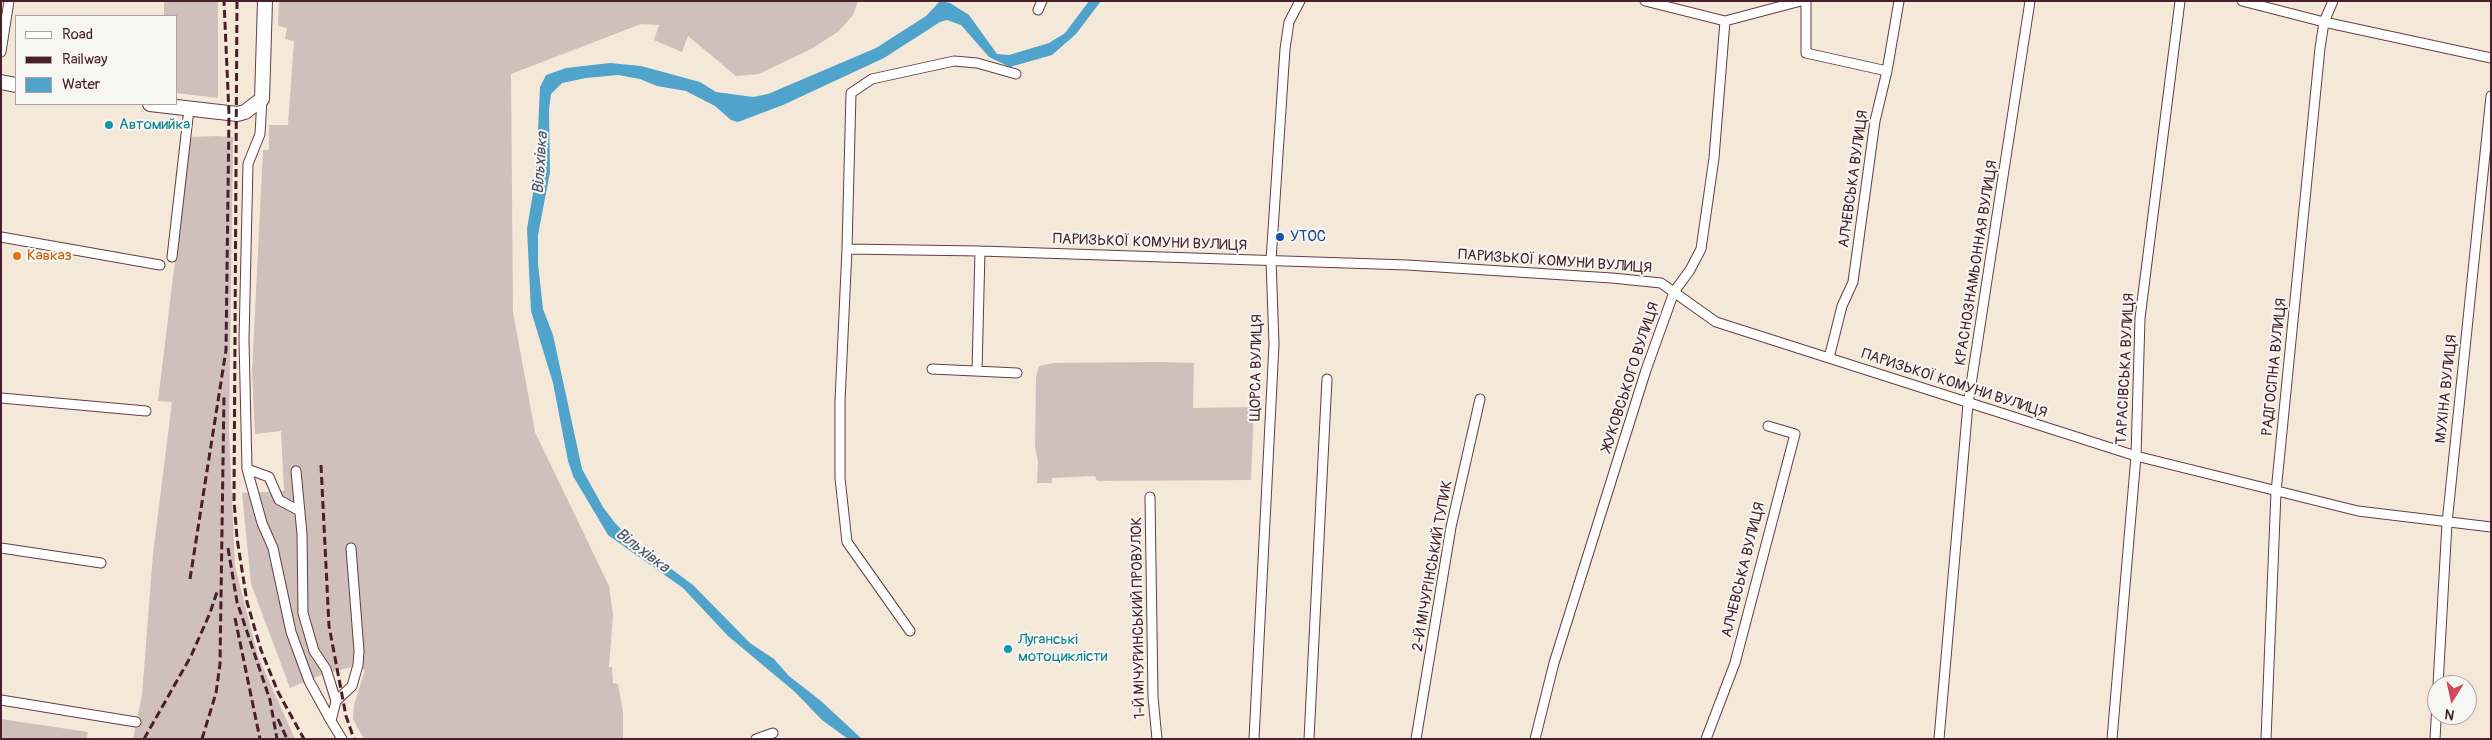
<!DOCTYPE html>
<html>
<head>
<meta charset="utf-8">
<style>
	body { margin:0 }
	#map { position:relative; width:2492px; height:740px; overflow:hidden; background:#f4e9d8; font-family:Pangolin,sans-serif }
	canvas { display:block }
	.frame { position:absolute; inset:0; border:2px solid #4a1f2b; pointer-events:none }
	.legend { position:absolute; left:15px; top:15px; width:162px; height:90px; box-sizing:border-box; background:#f6f6f2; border:1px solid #b1a0a2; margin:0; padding:6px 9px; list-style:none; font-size:15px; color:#4a1f2b }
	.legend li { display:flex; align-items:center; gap:10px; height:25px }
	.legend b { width:25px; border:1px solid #b1a0a2 }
	.north { position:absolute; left:2427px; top:675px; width:50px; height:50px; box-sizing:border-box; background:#f6f6f2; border:1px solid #b1a0a2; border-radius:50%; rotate:190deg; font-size:14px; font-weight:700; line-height:20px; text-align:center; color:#4a1f2b }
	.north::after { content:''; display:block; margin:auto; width:18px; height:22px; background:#d1495b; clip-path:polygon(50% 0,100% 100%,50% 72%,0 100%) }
</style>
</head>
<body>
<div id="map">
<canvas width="2492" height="740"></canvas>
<div class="frame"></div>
<ul class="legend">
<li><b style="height:6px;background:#fff"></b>Road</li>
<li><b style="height:6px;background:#4a1f2b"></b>Railway</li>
<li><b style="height:14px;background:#50a3cb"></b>Water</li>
</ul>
<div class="north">N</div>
</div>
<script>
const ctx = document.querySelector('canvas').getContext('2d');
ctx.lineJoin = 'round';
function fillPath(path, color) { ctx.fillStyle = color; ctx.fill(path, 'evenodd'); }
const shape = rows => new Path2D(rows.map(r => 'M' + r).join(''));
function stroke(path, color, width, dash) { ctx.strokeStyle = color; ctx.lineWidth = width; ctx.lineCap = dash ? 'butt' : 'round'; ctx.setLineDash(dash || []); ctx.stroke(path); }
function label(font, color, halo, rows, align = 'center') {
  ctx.font = font + ' Pangolin,sans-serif'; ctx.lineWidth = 4; ctx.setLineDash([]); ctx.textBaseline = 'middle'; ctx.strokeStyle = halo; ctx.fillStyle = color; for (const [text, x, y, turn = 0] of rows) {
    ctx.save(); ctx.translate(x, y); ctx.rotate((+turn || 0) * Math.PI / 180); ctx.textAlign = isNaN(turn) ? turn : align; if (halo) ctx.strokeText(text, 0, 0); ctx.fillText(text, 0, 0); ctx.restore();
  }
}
fillPath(shape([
	[164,1,218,1,218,98,176,93,176,16,164,16],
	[279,1,858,1,853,15,839,31,813,48,759,74,736,76,688,36,682,52,654,40,659,25,641,24,511,74,513,312,535,432,609,586,613,615,609,667,612,667,613,683,618,684,623,712,623,739,364,739,353,719,354,705,365,670,355,666,321,675,290,688,251,584,242,493,284,491,281,431,255,434,252,372,263,150,269,150,269,125,288,125,294,41,285,39,287,28,278,26],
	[217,136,233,137,229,431,235,566,258,656,295,739,133,739,142,695,153,554,172,402,158,401,190,137],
	[1161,362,1194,363,1193,408,1254,407,1251,480,1097,481,1095,476,1052,478,1052,483,1037,483,1038,462,1035,447,1036,377,1039,366,1053,363],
	[1,719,88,732,87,738,89,739,1,739]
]), '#cfc0bb');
fillPath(shape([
	[940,1,950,3,969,15,997,54,1009,55,1049,43,1065,33,1089,1,1101,1,1076,34,1052,55,1010,67,989,57,961,25,947,20,940,22,884,58,783,105,738,122,731,120,715,106,686,91,657,86,640,79,618,75,586,78,562,83,551,94,549,110,550,172,538,235,538,264,543,309,553,335,582,469,603,507,615,523,631,539,693,585,750,643,774,659,789,676,821,701,862,739,848,739,822,720,795,692,728,636,683,588,608,535,573,476,568,461,553,383,531,311,527,229,536,175,540,87,546,75,566,68,610,63,641,66,700,82,716,92,753,97,768,94,876,48,926,16]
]), '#50a3cb');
const street = shape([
	[1645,1,1725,21,1801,1],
	[1806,1,1806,53,1887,71],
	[2242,1,2324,22,2491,58],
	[1038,10,1042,1],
	[1,52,9,1],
	[262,99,260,134,248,164,244,340,247,469,262,523,273,548,291,632,309,681,331,721],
	[1,237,160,265],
	[847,249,980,251,1407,265,1612,278,1661,283,1716,322,2136,456,2358,511,2491,527],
	[172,257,189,109],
	[1829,358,1842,306,1853,282,1875,121,1887,71,1899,1],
	[932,369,1017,373],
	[977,371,980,251],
	[1,398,146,411],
	[247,469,269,477,279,500,300,511],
	[296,471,302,534,303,613,314,651,326,669,336,701],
	[1150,497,1153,697,1157,739],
	[1,548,101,563],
	[910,631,847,542,840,478,840,401,847,249,851,93,872,79,954,61,977,63,1016,74],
	[2438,685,2447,523,2491,96],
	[1,700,136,722],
	[342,739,331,721,336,701,352,686,358,665,359,651,351,548],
	[756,739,773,733],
	[1254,739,1274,344,1271,260,1285,49,1289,22,1300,1],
	[1309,739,1327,379],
	[1416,739,1451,527,1480,399],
	[1535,739,1554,663,1646,370,1674,292,1690,270,1701,249,1714,158,1725,21],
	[1706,739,1735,663,1795,434,1768,426],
	[1939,739,1968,404,2030,1],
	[2112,739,2136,456,2140,318,2180,1],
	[2266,739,2276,492,2320,48,2324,22,2333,1],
	[2435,739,2437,703]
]);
const primary = shape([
	[1,82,16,85],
	[150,104,237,114,245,112,262,99,265,1]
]);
stroke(street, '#643d45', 11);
stroke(primary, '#643d45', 16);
stroke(street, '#fff', 9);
stroke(primary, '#fff', 14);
stroke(shape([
	[237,1,234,501,237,538,247,602,261,650,278,692,304,739],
	[321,465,329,626,346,716,354,739],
	[228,548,237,602,270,700,277,739],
	[190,579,226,350,229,114,224,1],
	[235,618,260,739],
	[278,719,287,739],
	[144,739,191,656,210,613,218,589],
	[202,739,216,693,220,664,224,396]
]), '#4a1f2b', 3, [8, 4]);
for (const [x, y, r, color] of [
	[109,125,5,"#0f9aa8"],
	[1280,237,5,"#1a4fb4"],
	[17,256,5,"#e8710a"],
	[1008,649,5,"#0f9aa8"]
]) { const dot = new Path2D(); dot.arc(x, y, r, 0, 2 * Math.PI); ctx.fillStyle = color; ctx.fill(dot); stroke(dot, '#f6f6f2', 2); }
label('15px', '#0d838f', '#f6f6f2', [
	["Автомийка",119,125],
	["Луганські",1018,640],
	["мотоциклісти",1018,657]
], 'left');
label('15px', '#4a1f2b', '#f6f6f2', [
	["АЛЧЕВСЬКА ВУЛИЦЯ",1854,179,-82],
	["ПАРИЗЬКОЇ КОМУНИ ВУЛИЦЯ",1150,243,2],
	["ПАРИЗЬКОЇ КОМУНИ ВУЛИЦЯ",1555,262,4],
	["КРАСНОЗНАМЬОННАЯ ВУЛИЦЯ",1977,263,-81],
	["РАДГОСПНА ВУЛИЦЯ",2275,367,-84],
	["ЩОРСА ВУЛИЦЯ",1257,368,-89],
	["ТАРАСІВСЬКА ВУЛИЦЯ",2126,369,-87],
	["ЖУКОВСЬКОГО ВУЛИЦЯ",1631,377,-72],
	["ПАРИЗЬКОЇ КОМУНИ ВУЛИЦЯ",1954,384,18],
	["МУХІНА ВУЛИЦЯ",2447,389,-84],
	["2-Й МІЧУРІНСЬКИЙ ТУПИК",1433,566,-80],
	["АЛЧЕВСЬКА ВУЛИЦЯ",1744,570,-76],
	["1-Й МІЧУРИНСЬКИЙ ПРОВУЛОК",1139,618,-91]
]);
label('15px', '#164399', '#f6f6f2', [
	["УТОС",1290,237]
], 'left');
label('15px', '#c56008', '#f6f6f2', [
	["Кавказ",27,256]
], 'left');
label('italic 16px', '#4c546b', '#f6f6f2', [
	["Вільхівка",541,163,-86],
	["Вільхівка",642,551,37]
]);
</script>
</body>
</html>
